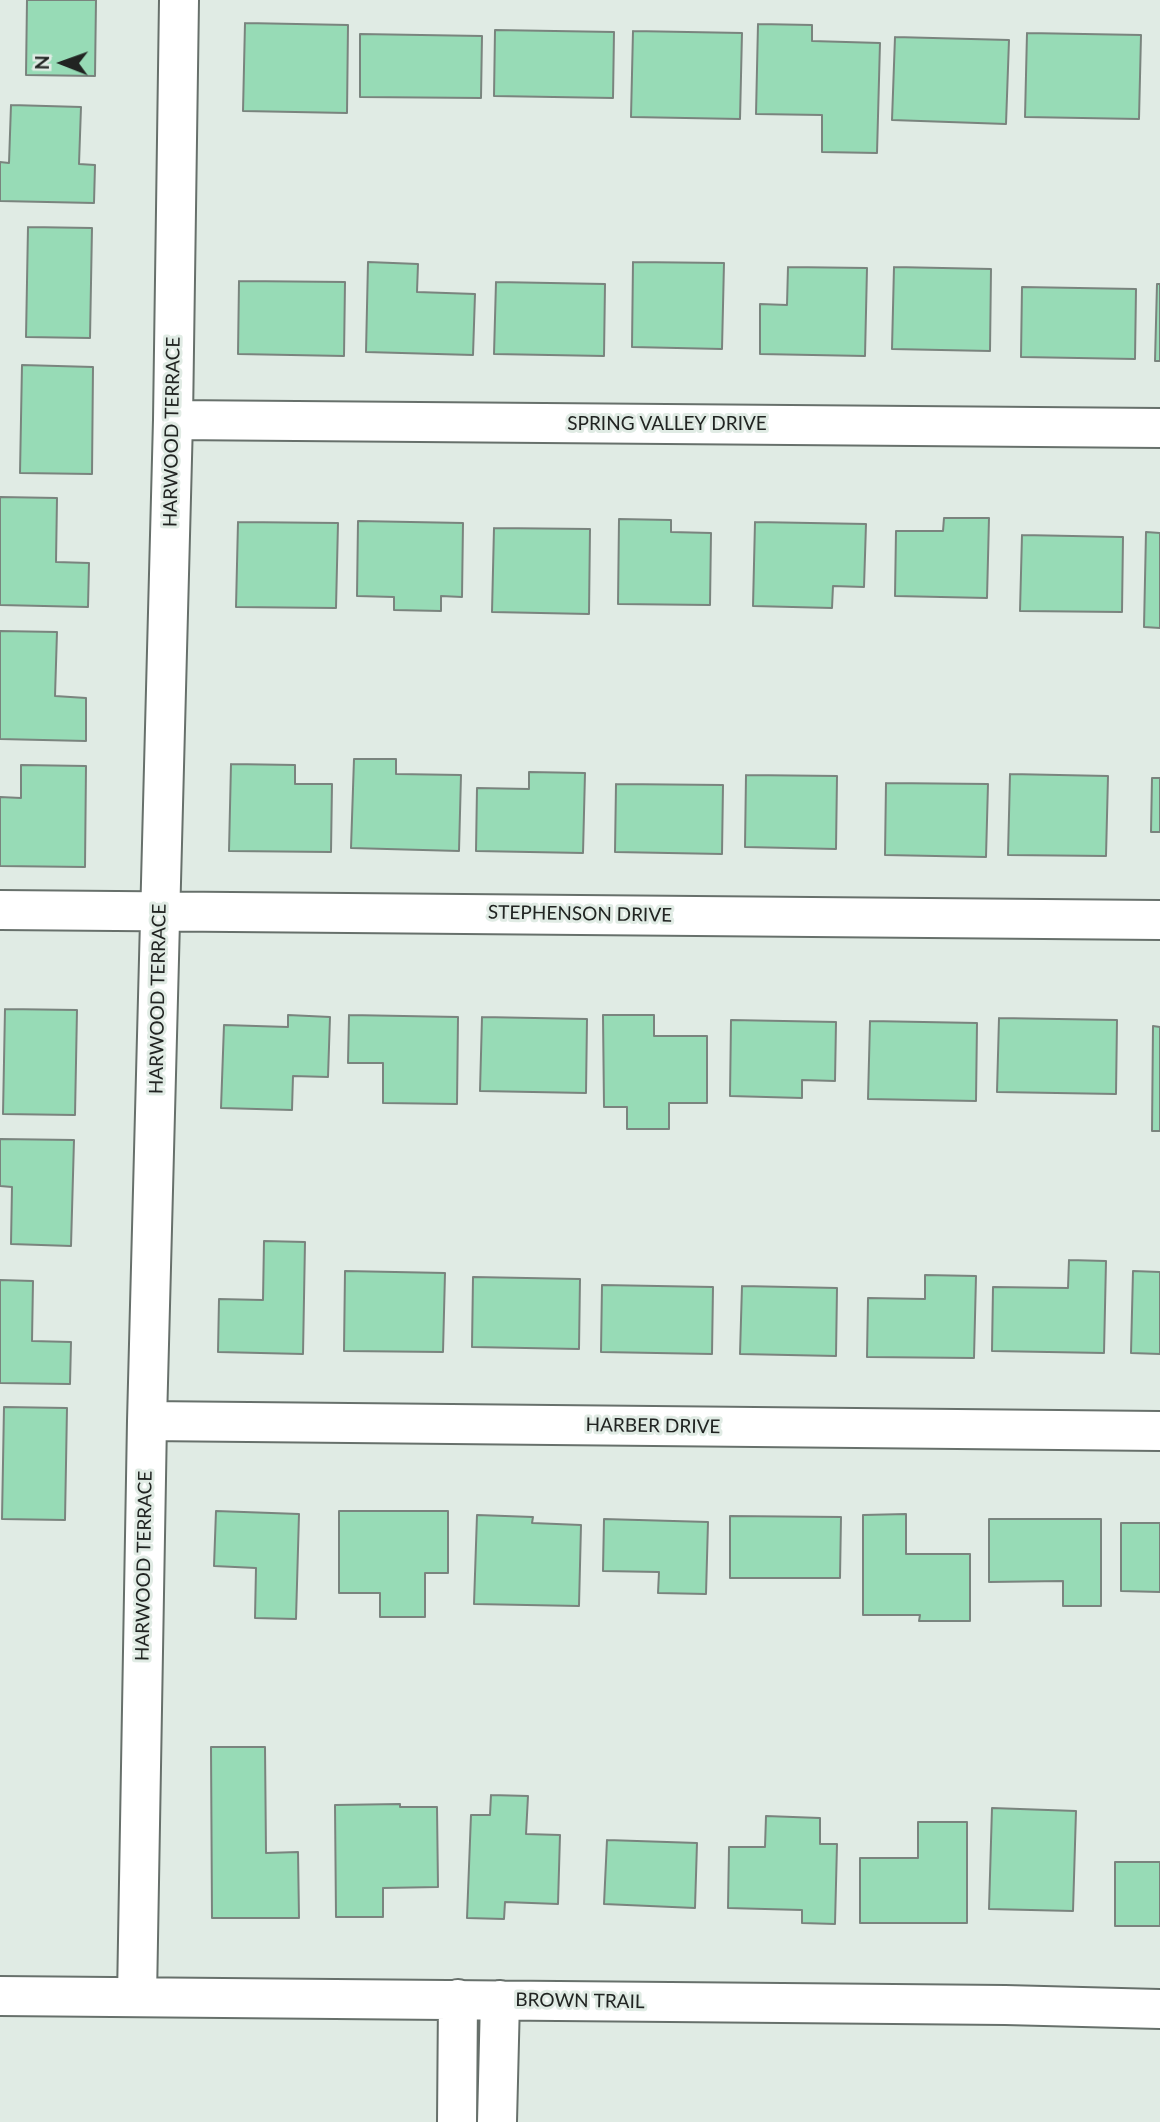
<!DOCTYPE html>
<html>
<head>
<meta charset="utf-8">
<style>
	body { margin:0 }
	#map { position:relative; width:1160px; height:2122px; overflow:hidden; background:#e0ebe4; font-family:Lato,sans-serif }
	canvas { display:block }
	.north { position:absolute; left:28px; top:28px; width:70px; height:70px; -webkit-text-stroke:5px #e0ebe4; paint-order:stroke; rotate:271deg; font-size:19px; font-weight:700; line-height:28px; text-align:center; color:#212422 }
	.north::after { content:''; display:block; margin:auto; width:24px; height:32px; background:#212422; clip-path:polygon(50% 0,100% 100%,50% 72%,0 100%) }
</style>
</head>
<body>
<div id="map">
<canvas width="1160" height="2122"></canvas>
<div class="north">N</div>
</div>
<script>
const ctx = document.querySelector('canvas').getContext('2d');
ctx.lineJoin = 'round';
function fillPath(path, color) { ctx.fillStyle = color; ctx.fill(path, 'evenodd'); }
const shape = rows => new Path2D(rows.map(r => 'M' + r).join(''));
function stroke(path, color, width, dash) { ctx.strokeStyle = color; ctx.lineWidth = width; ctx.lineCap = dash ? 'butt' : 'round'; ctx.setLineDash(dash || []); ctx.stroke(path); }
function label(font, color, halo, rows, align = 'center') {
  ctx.font = font + ' Lato,sans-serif'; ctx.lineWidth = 6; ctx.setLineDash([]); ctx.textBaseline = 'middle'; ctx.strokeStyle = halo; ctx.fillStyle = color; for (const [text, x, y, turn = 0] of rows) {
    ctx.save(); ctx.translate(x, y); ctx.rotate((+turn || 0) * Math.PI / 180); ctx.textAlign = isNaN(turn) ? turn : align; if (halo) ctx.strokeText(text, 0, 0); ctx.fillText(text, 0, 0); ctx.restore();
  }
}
const building = shape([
	[27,0,96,0,95,76,26,75,27,0],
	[245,23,348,25,347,113,243,111,245,23],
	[758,24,812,25,812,41,880,43,877,153,822,152,822,115,756,114,758,24],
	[495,30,614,32,613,98,494,96,495,30],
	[633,31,742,33,740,119,631,117,633,31],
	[1027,33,1141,35,1139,119,1025,117,1027,33],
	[360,34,482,36,481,98,360,97,360,34],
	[895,37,1009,40,1006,124,892,120,895,37],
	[11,105,81,107,79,164,95,165,94,203,0,201,0,162,9,163,11,105],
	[28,227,92,228,90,338,26,337,28,227],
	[368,262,418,264,417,292,475,294,473,355,366,352,368,262],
	[633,262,724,263,722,349,632,347,633,262],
	[788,267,867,268,865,356,760,354,760,304,787,305,788,267],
	[894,267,991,269,990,351,892,349,894,267],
	[239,281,345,282,344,356,238,354,239,281],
	[496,282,605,284,604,356,494,354,496,282],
	[1157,284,1160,284,1160,361,1155,361,1157,284],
	[1022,287,1136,289,1135,359,1021,357,1022,287],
	[22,365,93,367,92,474,20,473,22,365],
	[0,497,57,498,56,562,89,563,88,607,0,605,0,497],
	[944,518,989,518,987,598,895,596,896,531,943,531,944,518],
	[619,519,671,520,671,532,711,533,710,605,618,604,619,519],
	[358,521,463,523,462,597,441,596,441,611,394,610,394,597,357,596,358,521],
	[238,522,338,523,336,608,236,607,238,522],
	[755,522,866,524,864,587,833,586,832,608,753,606,755,522],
	[494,528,590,529,589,614,492,612,494,528],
	[1146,532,1160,533,1160,628,1144,627,1146,532],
	[1022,535,1123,537,1122,612,1020,611,1022,535],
	[0,631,57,632,55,696,86,698,86,741,0,739,0,631],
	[354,759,396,759,396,774,461,775,459,851,351,848,354,759],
	[231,764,295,765,295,784,332,784,331,852,229,851,231,764],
	[21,765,86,766,85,867,0,866,0,797,21,798,21,765],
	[529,772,585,773,583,853,476,851,477,788,529,789,529,772],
	[1010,774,1108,776,1106,856,1008,855,1010,774],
	[746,775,837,776,836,849,745,847,746,775],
	[1152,778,1160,778,1160,832,1151,832,1152,778],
	[886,783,988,784,986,857,885,855,886,783],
	[616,784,723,785,722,854,615,852,616,784],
	[5,1009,77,1010,75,1115,3,1114,5,1009],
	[288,1015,330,1017,328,1077,293,1076,292,1110,221,1108,224,1025,288,1027,288,1015],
	[349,1015,458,1017,457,1104,383,1103,383,1063,348,1063,349,1015],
	[603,1015,654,1015,654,1036,707,1036,707,1103,669,1103,669,1129,627,1129,627,1107,604,1107,603,1015],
	[482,1017,587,1019,586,1093,480,1091,482,1017],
	[999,1018,1117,1020,1116,1094,997,1092,999,1018],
	[731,1020,836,1022,835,1081,802,1080,802,1098,730,1096,731,1020],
	[870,1021,977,1023,976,1101,868,1099,870,1021],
	[1153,1026,1160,1027,1160,1131,1152,1131,1153,1026],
	[0,1139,74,1140,71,1246,11,1244,12,1187,0,1186,0,1139],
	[264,1241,305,1242,303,1354,218,1352,219,1299,263,1300,264,1241],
	[1069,1260,1106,1261,1104,1353,992,1351,993,1287,1068,1288,1069,1260],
	[345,1271,445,1273,443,1352,344,1351,345,1271],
	[1133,1271,1160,1272,1160,1354,1131,1353,1133,1271],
	[925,1275,976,1276,974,1358,867,1357,868,1298,925,1299,925,1275],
	[473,1277,580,1279,579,1349,472,1347,473,1277],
	[0,1280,33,1281,32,1341,71,1342,70,1384,0,1383,0,1280],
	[602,1285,713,1287,712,1354,601,1352,602,1285],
	[742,1286,837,1288,836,1356,740,1354,742,1286],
	[4,1407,67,1408,65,1520,2,1519,4,1407],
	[216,1511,299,1514,296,1619,255,1618,256,1568,214,1566,216,1511],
	[339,1511,448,1511,448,1573,425,1573,425,1617,380,1617,380,1593,339,1593,339,1511],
	[906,1514,906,1554,970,1554,970,1621,919,1621,920,1615,863,1615,863,1515,906,1514],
	[477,1515,533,1517,532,1523,581,1525,579,1606,474,1604,477,1515],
	[730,1516,841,1517,840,1578,730,1578,730,1516],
	[604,1519,708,1522,706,1594,658,1593,659,1572,603,1571,604,1519],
	[989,1519,1101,1519,1101,1606,1063,1606,1063,1581,989,1582,989,1519],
	[1121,1523,1160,1523,1160,1592,1121,1591,1121,1523],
	[211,1747,265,1747,266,1853,298,1852,299,1918,212,1918,211,1747],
	[491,1795,528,1796,526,1834,560,1835,558,1904,505,1902,504,1919,467,1918,471,1815,490,1815,491,1795],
	[400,1804,400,1807,437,1807,438,1887,383,1888,383,1917,336,1917,335,1805,400,1804],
	[992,1808,1076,1811,1073,1911,989,1909,992,1808],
	[766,1816,820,1818,820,1844,837,1844,835,1924,802,1923,802,1910,728,1908,729,1847,765,1847,766,1816],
	[918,1822,967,1822,967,1923,860,1923,860,1858,918,1858,918,1822],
	[607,1840,697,1843,695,1908,604,1904,607,1840],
	[1115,1862,1160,1862,1160,1926,1115,1926,1115,1862]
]);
fillPath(building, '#97dbb6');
stroke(building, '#7a847e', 2);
const minor = shape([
	[173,420,1160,428],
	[0,910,1160,920],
	[147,1421,1160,1431],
	[0,1996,1005,2005,1160,2009],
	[137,1997,147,1421,173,420,179,0],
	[457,2122,458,1999],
	[497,2122,500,2000]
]);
stroke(minor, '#67706b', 42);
stroke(minor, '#fff', 38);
label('19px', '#212422', '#e0ebe4', [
	["SPRING VALLEY DRIVE",667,424],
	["HARWOOD TERRACE",172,432,-89],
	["STEPHENSON DRIVE",580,914,1],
	["HARWOOD TERRACE",158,999,-89],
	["HARBER DRIVE",653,1426,1],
	["HARWOOD TERRACE",144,1566,-89],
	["BROWN TRAIL",580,2001,1]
]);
</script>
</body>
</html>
